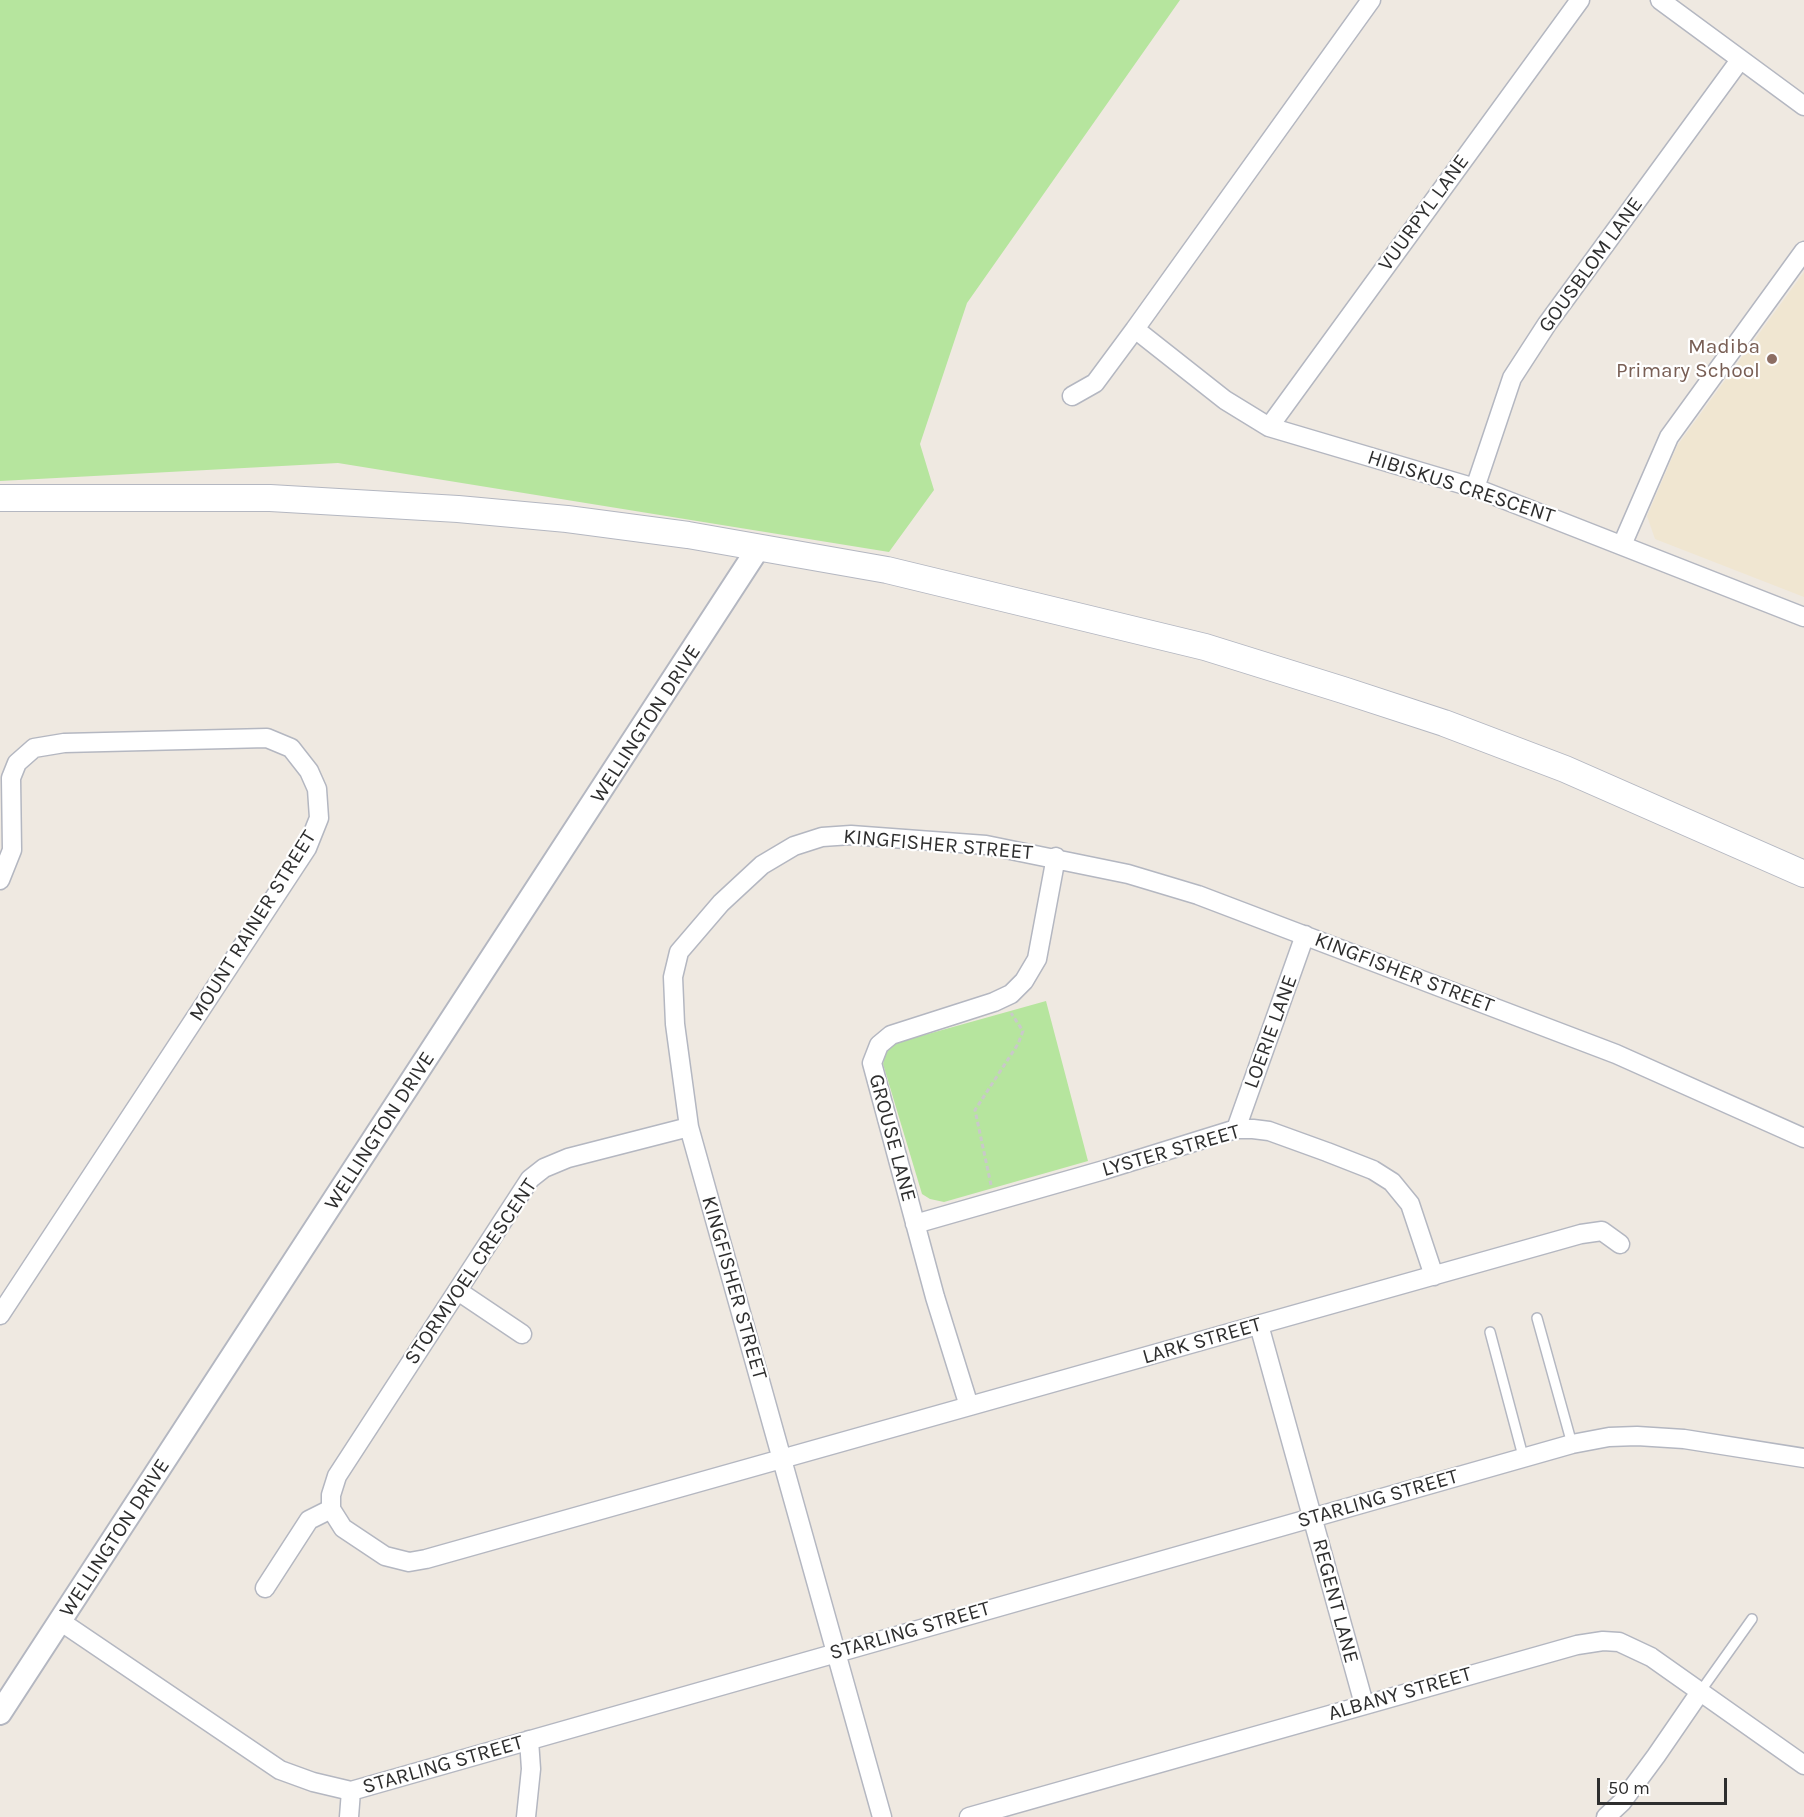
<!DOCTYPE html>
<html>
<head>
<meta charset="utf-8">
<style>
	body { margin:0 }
	#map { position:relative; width:1804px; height:1817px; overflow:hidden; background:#efe9e1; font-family:Karla,sans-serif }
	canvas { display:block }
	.scale { position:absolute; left:1597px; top:1778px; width:130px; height:27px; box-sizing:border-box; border:3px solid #2e2e2e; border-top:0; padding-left:8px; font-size:18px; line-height:21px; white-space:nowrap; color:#2e2e2e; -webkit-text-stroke:4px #fff; paint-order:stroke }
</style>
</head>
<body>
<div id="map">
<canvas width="1804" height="1817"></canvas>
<div class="scale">50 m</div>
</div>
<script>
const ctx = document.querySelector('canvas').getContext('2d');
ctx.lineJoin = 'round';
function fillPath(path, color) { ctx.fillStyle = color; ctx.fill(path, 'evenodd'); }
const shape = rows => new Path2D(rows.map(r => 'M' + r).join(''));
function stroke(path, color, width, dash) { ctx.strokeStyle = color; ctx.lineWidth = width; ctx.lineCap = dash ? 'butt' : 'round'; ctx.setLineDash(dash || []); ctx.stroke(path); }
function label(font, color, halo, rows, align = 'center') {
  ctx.font = font + ' Karla,sans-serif'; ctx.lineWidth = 4.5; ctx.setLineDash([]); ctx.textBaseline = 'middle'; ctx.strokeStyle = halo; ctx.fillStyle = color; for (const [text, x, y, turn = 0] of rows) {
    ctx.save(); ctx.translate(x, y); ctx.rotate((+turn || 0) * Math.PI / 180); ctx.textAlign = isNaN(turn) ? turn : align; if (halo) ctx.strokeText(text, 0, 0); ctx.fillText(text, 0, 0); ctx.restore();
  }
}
fillPath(shape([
	[1804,272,1804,597,1655,539,1647,516,1677,446]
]), '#f0e6d1');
fillPath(shape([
	[0,0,1180,0,967,303,920,444,934,490,889,552,338,463,0,481],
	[1046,1001,1088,1161,944,1202,930,1199,922,1194,883,1064,886,1052,892,1044]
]), '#b6e59e');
const service = shape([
	[1537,1318,1572,1444],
	[1490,1332,1523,1456],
	[1700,1692,1752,1619]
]);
const minor = shape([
	[1371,0,1135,329,1225,400,1269,427,1475,488,1804,617],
	[1660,0,1804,106],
	[1072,396,1095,383,1135,329],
	[1269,427,1580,0],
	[1475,488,1512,378,1547,324,1740,60],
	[1622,545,1669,437,1804,251],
	[0,880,12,850,11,778,17,763,34,748,64,743,267,738,291,748,309,771,317,789,319,818,307,848,0,1315],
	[689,1127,568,1158,544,1168,530,1179,337,1476,331,1495,331,1509,343,1528,385,1556,409,1562,426,1559,1581,1234,1602,1231,1620,1244],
	[1236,1129,1305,935],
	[915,1224,1104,1170,1236,1129,1253,1129,1269,1131,1327,1152,1373,1170,1392,1182,1410,1204,1434,1276],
	[458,1291,522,1334],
	[1259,1325,1364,1704],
	[969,1406,935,1297,872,1063,879,1045,891,1035,994,1002,1011,994,1024,981,1037,959,1056,857],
	[265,1588,309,1520,331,1509],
	[60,1621,280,1770,313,1782,351,1791,1572,1444,1609,1437,1637,1436,1684,1439,1804,1458],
	[349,1817,351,1791],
	[526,1817,531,1769,529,1740],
	[882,1817,689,1127,675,1024,673,977,679,952,721,903,762,865,794,846,822,837,851,835,986,845,1128,874,1198,895,1616,1054,1804,1138],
	[969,1817,1577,1645,1603,1641,1619,1642,1651,1657,1804,1765],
	[1606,1817,1622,1802,1656,1756,1700,1692]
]);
const tertiary = shape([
	[0,1713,759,547]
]);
const secondary = shape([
	[0,498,270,498,458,509,567,519,688,535,887,570,1205,647,1343,690,1444,723,1565,769,1804,874]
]);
stroke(service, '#b4b7c1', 12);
stroke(minor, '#b4b7c1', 21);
stroke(tertiary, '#b4b7c1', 26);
stroke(secondary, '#b4b7c1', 28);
stroke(shape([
	[991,1185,975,1110,1018,1044,1023,1031,1011,1013]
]), '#c9c9c9', 3, [4.5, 3]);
stroke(service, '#fff', 9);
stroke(minor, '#fff', 18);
stroke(tertiary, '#fff', 22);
stroke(secondary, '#fff', 26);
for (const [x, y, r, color] of [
	[1772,359,6,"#8d6e63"]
]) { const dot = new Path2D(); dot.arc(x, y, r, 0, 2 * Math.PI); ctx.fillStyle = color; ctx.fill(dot); stroke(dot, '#fff', 2); }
label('21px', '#2e2e2e', '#fff', [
	["VUURPYL LANE",1424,213,-54],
	["GOUSBLOM LANE",1591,265,-54],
	["HIBISKUS CRESCENT",1461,487,18],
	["WELLINGTON DRIVE",646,724,-57],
	["KINGFISHER STREET",938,845,5],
	["MOUNT RAINER STREET",253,926,-58],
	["KINGFISHER STREET",1404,973,21],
	["LOERIE LANE",1271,1032,-70],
	["WELLINGTON DRIVE",380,1131,-57],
	["GROUSE LANE",892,1138,75],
	["LYSTER STREET",1171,1151,-16],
	["STORMVOEL CRESCENT",471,1272,-56],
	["KINGFISHER STREET",734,1288,74],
	["LARK STREET",1202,1341,-16],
	["STARLING STREET",1378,1499,-16],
	["WELLINGTON DRIVE",115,1538,-57],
	["REGENT LANE",1335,1601,75],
	["STARLING STREET",910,1631,-16],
	["ALBANY STREET",1400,1694,-16],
	["STARLING STREET",443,1765,-16]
]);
label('21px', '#785e54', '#fff', [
	["Madiba",1760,347],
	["Primary School",1760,371]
], 'right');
</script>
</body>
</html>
